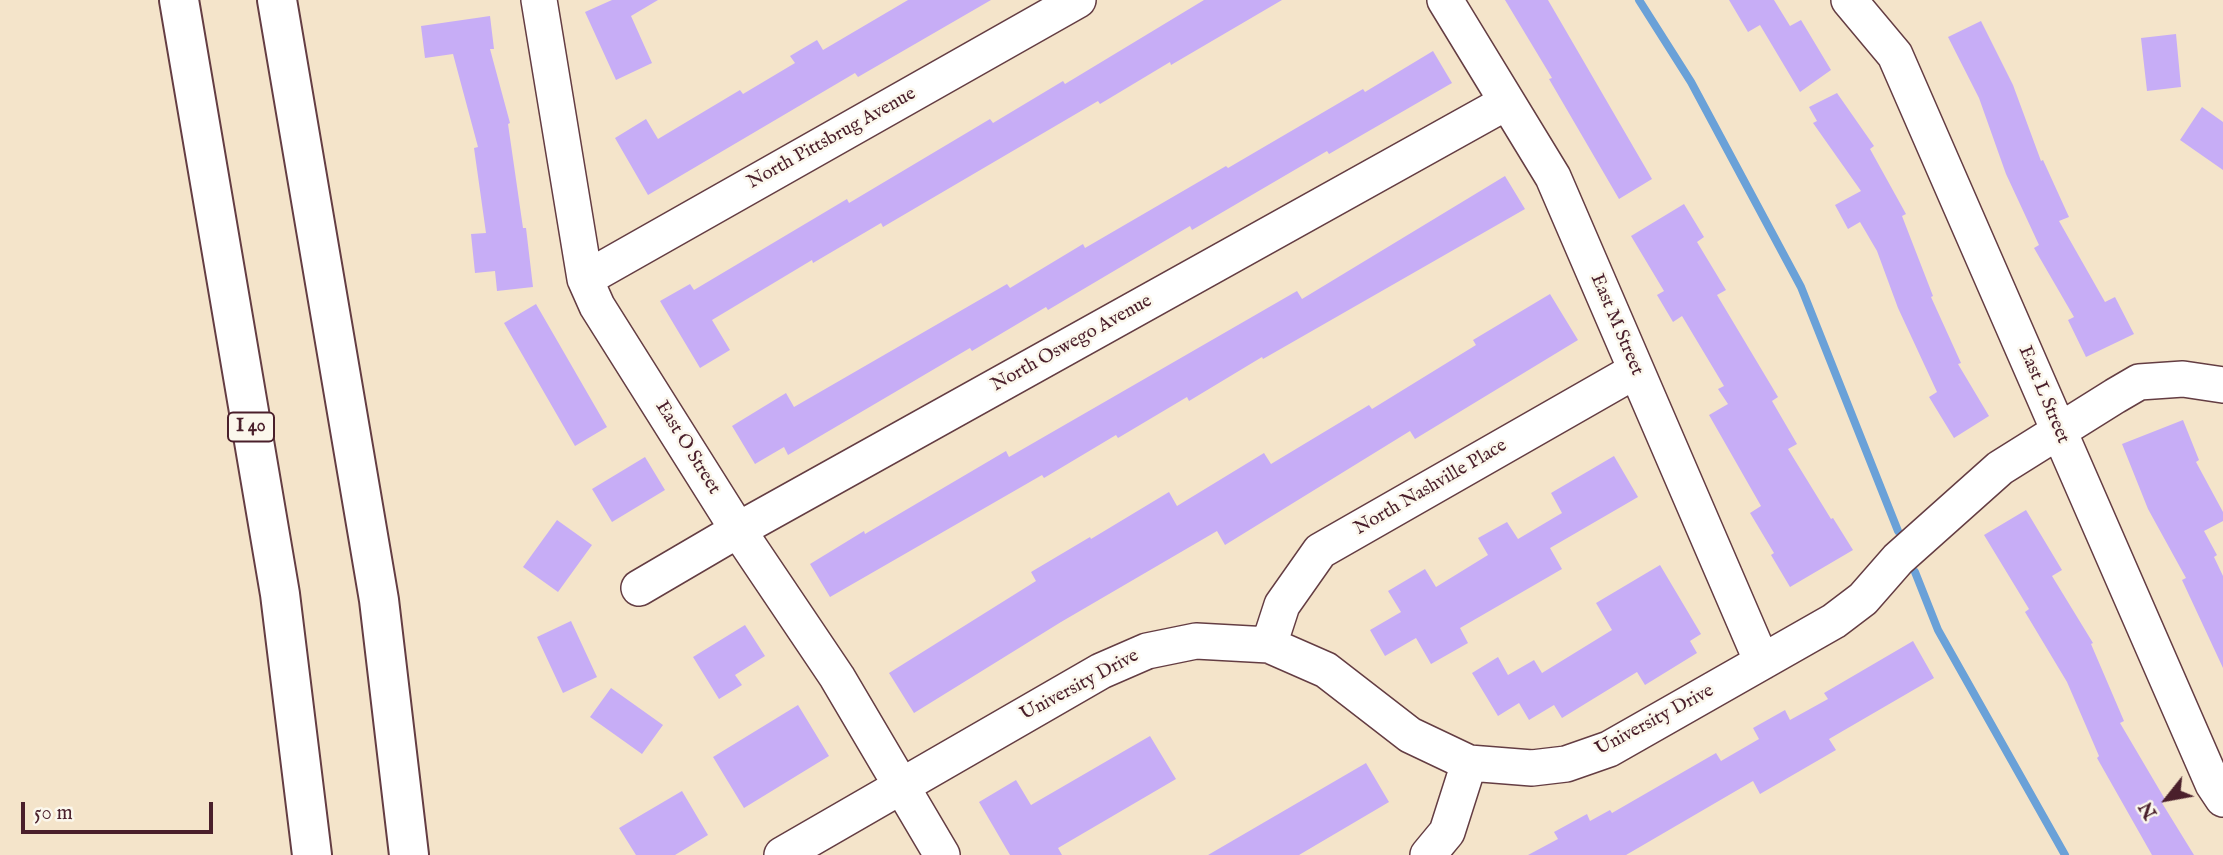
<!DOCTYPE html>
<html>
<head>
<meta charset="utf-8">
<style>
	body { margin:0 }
	#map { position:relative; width:2223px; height:855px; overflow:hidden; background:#f4e4ca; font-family:"IM FELL English",serif }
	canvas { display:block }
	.north { position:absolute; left:2132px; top:764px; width:70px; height:70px; -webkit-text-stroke:5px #fbf7ec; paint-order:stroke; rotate:239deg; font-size:19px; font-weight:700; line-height:28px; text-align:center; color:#4a1f2b }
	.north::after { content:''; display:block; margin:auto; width:24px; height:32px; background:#4a1f2b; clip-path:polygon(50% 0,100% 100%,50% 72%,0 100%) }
	.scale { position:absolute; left:21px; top:802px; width:192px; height:32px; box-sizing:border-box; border:4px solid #4a1f2b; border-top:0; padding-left:9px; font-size:21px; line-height:24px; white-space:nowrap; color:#4a1f2b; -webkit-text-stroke:5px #fbf7ec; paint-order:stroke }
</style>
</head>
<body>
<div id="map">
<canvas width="2223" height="855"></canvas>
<div class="north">N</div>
<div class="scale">50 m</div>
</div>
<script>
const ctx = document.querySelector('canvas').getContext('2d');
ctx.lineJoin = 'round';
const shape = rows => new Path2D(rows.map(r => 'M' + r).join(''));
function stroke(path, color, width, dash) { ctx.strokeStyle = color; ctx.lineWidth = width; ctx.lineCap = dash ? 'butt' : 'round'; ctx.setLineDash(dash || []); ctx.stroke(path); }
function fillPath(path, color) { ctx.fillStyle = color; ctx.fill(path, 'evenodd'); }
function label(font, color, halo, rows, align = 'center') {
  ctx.font = font + ' "IM FELL English",serif'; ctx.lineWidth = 5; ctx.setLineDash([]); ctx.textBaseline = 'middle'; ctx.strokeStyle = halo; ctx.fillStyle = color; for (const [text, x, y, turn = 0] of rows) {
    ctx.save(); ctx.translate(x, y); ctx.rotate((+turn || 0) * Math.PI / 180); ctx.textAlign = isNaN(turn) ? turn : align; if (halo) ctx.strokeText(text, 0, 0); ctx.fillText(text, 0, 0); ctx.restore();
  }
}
stroke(shape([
	[1639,0,1691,82,1801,287,1898,531],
	[1915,572,1938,630,2065,855]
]), '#6aa1d8', 8);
fillPath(shape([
	[612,0,658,0,631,16,652,63,616,80,585,12],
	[908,0,991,0,858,77,855,73,648,195,615,138,646,119,658,139,740,90,743,94,795,63,790,56,817,40,823,50],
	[1204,0,1282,0,1171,65,1170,62,1100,104,1098,101,883,227,881,223,813,263,812,260,712,320,730,350,700,368,660,301,690,284,694,290,847,199,849,203,990,119,993,123,1063,81,1065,84],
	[1505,0,1548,0,1652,179,1619,199,1549,79,1552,78],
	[1729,0,1774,0,1790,26,1801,20,1831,70,1800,92,1760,25,1748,32],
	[490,16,494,49,490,49,510,123,508,124,523,228,526,228,533,287,497,291,495,271,475,273,471,234,486,233,474,148,478,147,453,54,425,58,421,26],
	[1981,21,2013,85,2041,161,2043,160,2069,217,2059,221,2105,302,2115,297,2134,334,2086,357,2068,320,2074,317,2034,248,2039,245,2006,174,1979,98,1948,37],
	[2176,34,2181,87,2147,91,2141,38],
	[1433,51,1452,83,1329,154,1327,151,1192,230,1190,226,1048,310,1046,307,972,351,970,348,788,455,784,447,755,464,732,426,786,393,794,407,1007,284,1010,288,1083,244,1085,248,1226,166,1228,168,1363,89,1365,92],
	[1837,93,1874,146,1870,149,1906,214,1902,216,1933,296,1931,297,1961,363,1958,364,1989,416,1954,438,1929,397,1937,392,1898,308,1877,251,1860,222,1848,229,1835,205,1861,191,1813,123,1817,121,1809,107],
	[2202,107,2223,122,2223,170,2180,140],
	[1505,176,1525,209,1263,359,1262,357,1189,401,1187,397,1118,438,1116,435,1044,478,1042,475,830,597,810,564,864,531,865,534,1006,451,1009,457,1297,291,1302,299],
	[1684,204,1704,237,1697,242,1726,290,1717,295,1778,397,1772,401,1797,444,1788,449,1831,519,1833,518,1853,550,1790,587,1771,555,1774,553,1750,513,1761,506,1709,415,1728,404,1718,389,1724,386,1682,316,1673,322,1657,295,1664,291,1631,236],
	[1550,294,1578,340,1415,439,1410,431,1225,545,1217,531,1061,622,914,713,889,673,1036,581,1031,572,1090,537,1091,539,1169,492,1177,506,1264,453,1271,464,1369,405,1372,409,1476,345,1473,340],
	[536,304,607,427,575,446,504,323],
	[2183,420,2199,460,2196,462,2223,512,2223,521,2204,531,2217,555,2214,557,2223,576,2223,668,2182,580,2186,578,2148,509,2122,444],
	[1614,456,1638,497,1550,548,1562,569,1460,628,1468,643,1431,664,1416,638,1385,656,1370,630,1401,612,1388,591,1425,569,1436,587,1488,555,1478,538,1507,522,1518,539,1562,513,1551,493],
	[645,457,665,490,612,522,592,489],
	[2026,510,2062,570,2052,576,2093,643,2091,644,2124,721,2120,723,2166,801,2162,803,2194,855,2152,855,2097,758,2099,756,2067,682,2025,612,2029,609,1984,535],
	[557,520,592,545,558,592,523,567],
	[1660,565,1701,634,1690,641,1697,653,1645,685,1637,672,1562,718,1554,705,1529,720,1519,703,1498,716,1472,673,1498,657,1508,675,1534,660,1542,673,1612,630,1596,603],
	[571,621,597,677,563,693,537,637],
	[745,625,765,656,735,675,742,685,719,699,693,657],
	[1913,641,1934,678,1829,739,1836,750,1760,794,1753,781,1626,855,1528,855,1558,839,1554,832,1587,814,1590,821,1610,810,1612,813,1716,753,1721,761,1759,739,1753,728,1785,710,1790,720,1828,699,1824,693],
	[611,688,663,725,642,754,590,717],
	[798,705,829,756,744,808,713,757],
	[1150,736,1176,779,1058,848,1062,855,1010,855,979,802,1016,780,1031,805],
	[1366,763,1389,802,1299,855,1208,855],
	[682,791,708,835,675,855,636,855,619,828]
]), '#c7adf6');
const minor = shape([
	[539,0,585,279,597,306,738,530,837,677,942,855],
	[1445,0,1553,177,1762,662],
	[1849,0,1895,55,2213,784,2223,799],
	[585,279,1078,0],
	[639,588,738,530,1507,102],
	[1269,645,1282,605,1320,551,1635,371],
	[782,855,1101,671,1147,651,1196,641,1269,645,1326,670,1410,735,1469,763,1532,768,1566,764,1609,749,1834,621,1863,599,1898,559,2000,468,2115,396,2139,382,2183,379,2223,385],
	[1428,855,1447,832,1469,763]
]);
const highway = shape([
	[179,0,280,594,312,855],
	[277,0,379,600,409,855]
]);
stroke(minor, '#643d43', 38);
stroke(highway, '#643d43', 42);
stroke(minor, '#fff', 35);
stroke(highway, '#fff', 38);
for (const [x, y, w] of [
	[251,427,46]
]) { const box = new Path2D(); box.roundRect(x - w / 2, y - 14.5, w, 29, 5); ctx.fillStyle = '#fbf7ec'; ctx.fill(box); stroke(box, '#4a1f2b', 2); }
label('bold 18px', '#4a1f2b', null, [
	["I 40",251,427]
]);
label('19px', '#4a1f2b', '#fbf7ec', [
	["North Pittsbrug Avenue",832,139,-29],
	["East M Street",1616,325,67],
	["North Oswego Avenue",1072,344,-29],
	["East L Street",2043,395,67],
	["East O Street",687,448,58],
	["North Nashville Place",1431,488,-30],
	["University Drive",1080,686,-28],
	["University Drive",1655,721,-28]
]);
</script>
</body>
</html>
